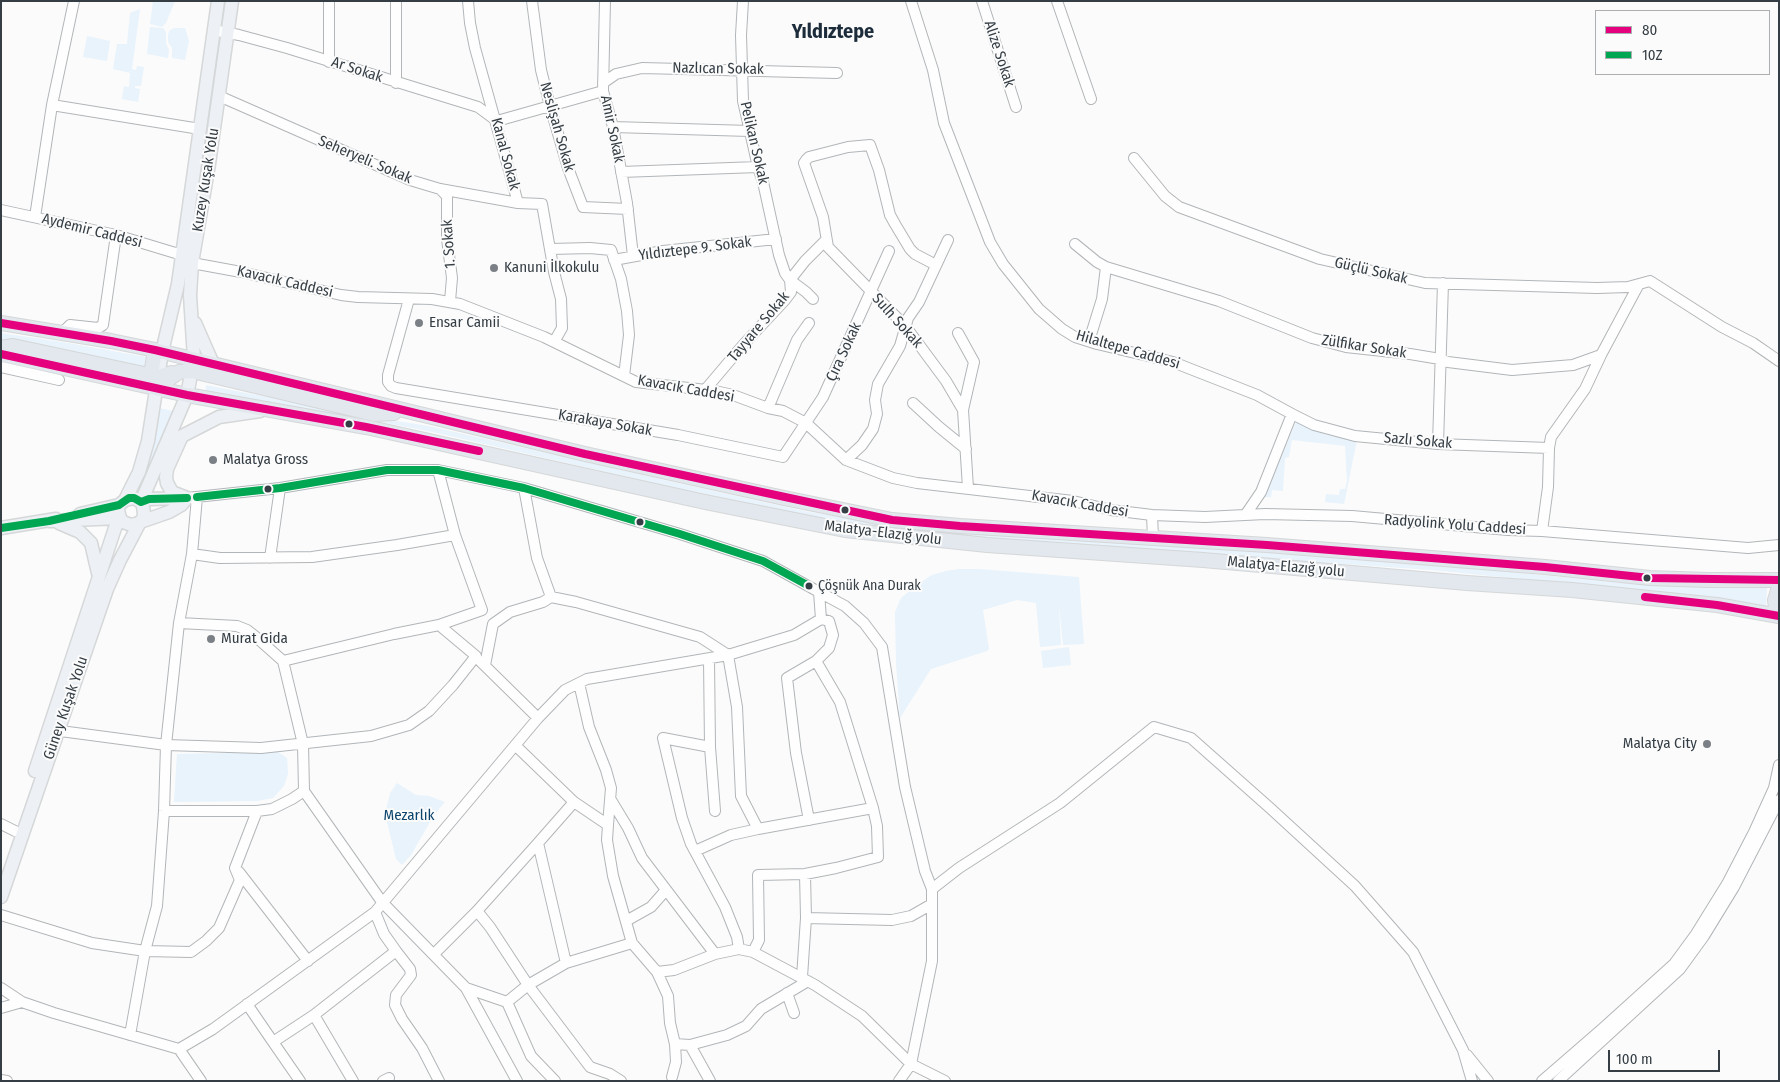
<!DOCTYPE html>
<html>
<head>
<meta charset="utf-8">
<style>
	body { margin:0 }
	#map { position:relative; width:1780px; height:1082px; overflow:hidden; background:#fbfbfb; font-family:"Fira Sans Condensed",sans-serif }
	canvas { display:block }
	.frame { position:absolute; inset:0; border:2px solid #353e45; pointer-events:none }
	.legend { position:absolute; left:1595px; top:10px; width:175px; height:65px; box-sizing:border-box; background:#fbfbfb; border:1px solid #acafb2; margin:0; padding:6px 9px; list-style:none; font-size:15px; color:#353e45 }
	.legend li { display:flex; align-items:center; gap:10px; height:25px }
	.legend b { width:25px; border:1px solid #acafb2 }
	.scale { position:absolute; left:1608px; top:1050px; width:112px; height:22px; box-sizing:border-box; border:2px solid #353e45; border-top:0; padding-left:6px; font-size:15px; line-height:18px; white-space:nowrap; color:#353e45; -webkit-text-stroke:4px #fbfbfb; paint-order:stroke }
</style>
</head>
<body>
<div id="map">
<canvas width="1780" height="1082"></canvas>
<div class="frame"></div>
<ul class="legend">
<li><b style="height:6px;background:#e5007d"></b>80</li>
<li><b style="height:6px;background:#00a651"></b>10Z</li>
</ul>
<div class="scale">100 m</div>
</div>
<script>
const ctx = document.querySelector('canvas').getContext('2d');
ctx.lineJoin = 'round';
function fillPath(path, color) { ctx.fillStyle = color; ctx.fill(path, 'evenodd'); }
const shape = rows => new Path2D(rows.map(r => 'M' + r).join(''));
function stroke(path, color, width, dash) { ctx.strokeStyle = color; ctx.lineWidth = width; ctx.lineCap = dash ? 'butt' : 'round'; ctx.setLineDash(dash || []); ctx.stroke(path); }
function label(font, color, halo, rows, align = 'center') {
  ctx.font = font + ' "Fira Sans Condensed",sans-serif'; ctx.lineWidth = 4; ctx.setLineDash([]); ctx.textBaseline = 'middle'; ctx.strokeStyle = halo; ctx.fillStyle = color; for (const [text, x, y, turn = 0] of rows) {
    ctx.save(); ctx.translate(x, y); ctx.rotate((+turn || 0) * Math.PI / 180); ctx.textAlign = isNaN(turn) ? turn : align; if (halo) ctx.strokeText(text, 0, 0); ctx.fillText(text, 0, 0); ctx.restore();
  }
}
fillPath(shape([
	[153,1,175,1,166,23,162,27,150,24],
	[140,9,132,69,136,70,137,66,144,67,141,86,135,86,135,88,140,89,138,102,122,99,124,86,129,87,130,73,113,69,117,44,127,44,130,13],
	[150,27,163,28,166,32,166,43,169,50,168,58,147,54],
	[174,28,185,28,189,41,185,60,172,58,172,48,168,42,168,36,169,31],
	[87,36,110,41,107,61,83,57],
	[1,333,62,342,152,358,149,370,1,342],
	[206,385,364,416,429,426,669,481,804,511,857,520,912,528,1431,564,1611,582,1660,585,1767,587,1766,608,1660,593,1431,570,984,539,856,526,667,486,428,431,364,419,205,393],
	[158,408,174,411,140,499,131,499],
	[1296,422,1327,435,1357,440,1344,504,1325,502,1326,494,1339,495,1340,489,1345,489,1347,481,1345,446,1292,440,1289,457,1285,458,1283,491,1272,490,1271,497,1264,497],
	[959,569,979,569,1079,577,1084,644,1063,645,1059,604,1061,645,1040,647,1036,603,1017,600,983,610,989,649,987,651,931,669,900,718,896,663,895,612,901,598,918,584,932,575,946,571],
	[1069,647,1071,665,1043,668,1041,651],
	[278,752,287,758,288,774,284,786,273,798,257,801,174,802,177,754],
	[397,783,416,795,429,796,445,802,434,815,411,855,402,865,396,859,385,814,390,793]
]), '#e8f3fc');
const minor = shape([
	[329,1,329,62],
	[396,1,396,83],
	[468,1,470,23,475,48,518,203,542,204,554,272,561,299,562,328,554,342],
	[532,1,541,70,550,106,568,168,583,207,628,209],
	[605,1,603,91,613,127,627,203,633,256],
	[743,1,741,35,743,101,758,167,763,182,779,255,785,273,790,280,806,292,813,299],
	[911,1,933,70,944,123,990,242,1003,264,1039,309,1062,329,1075,337,1097,344,1173,362,1188,368,1257,395,1292,414,1261,492,1246,514],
	[982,1,1016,107],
	[1057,1,1091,99],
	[213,30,239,35,287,48,478,107,497,121,603,91],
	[603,83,616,74,642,68,837,73],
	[219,96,410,180,440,189,518,203],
	[52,105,200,129],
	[613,127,750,131],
	[1134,158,1165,196,1179,207,1320,259,1425,283,1597,288,1628,287,1650,281,1722,327,1753,343,1779,361],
	[621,172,758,167],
	[440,189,447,196,447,239,452,278,450,301],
	[1,210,116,235,182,255,192,263,241,272,341,295,358,297,432,299,460,304,544,337,636,382,715,391,733,395,768,408,783,411,806,423,846,460,893,478,917,483,1073,501,1111,510,1152,515,1205,517,1265,514,1352,516,1508,530,1542,531,1548,487,1549,448,1551,437,1585,389,1601,355,1639,284],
	[35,217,52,105,74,1],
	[1075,244,1097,262,1106,267],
	[550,249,590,248,611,250,621,279,627,311,629,335,624,376],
	[614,260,663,251,776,239],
	[936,265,915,254,910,249,895,224,890,215,879,170,870,145,848,147,809,157,806,160,804,163,823,217,828,247,906,327,946,381,963,410,968,488],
	[409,299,388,375,388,382,391,386,396,388,678,435,783,457,823,397,889,251],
	[62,333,70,325,98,328,103,325,116,235],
	[958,333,974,362,963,410],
	[1089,341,1102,299,1106,267,1219,301,1312,338,1346,347,1410,354,1440,359,1448,362,1512,370,1573,365,1601,355],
	[1,367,59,380],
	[705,390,743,345,785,300,791,292,790,280,805,261,826,240],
	[913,403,939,427,966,449],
	[768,408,797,340,809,323],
	[1292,414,1314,425,1355,436,1438,444,1549,448],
	[1438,444,1443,283],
	[846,460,862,445,873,429,877,414,875,400,878,384,900,346,908,318,919,302,948,240],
	[524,488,537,558,551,597,576,602,700,637,728,655,737,707,741,796,758,829,731,835,695,851],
	[1152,515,1153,538],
	[1542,531,1748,548,1779,545],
	[192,554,220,558,312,557,397,545,455,535],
	[270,558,280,488],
	[819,592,845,606,864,623,882,647,905,787,925,871,932,889,959,868,1060,803,1154,727,1191,738,1270,808,1355,886,1413,952,1463,1050,1472,1081],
	[821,619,829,621,833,635,829,648,816,661,840,702,873,808],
	[179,623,237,626,247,630,256,637,283,661,303,744,304,791,382,902,466,988,517,1081],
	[709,659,710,747,663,738,682,818,691,844,725,907,737,937,739,949],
	[283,661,394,634,439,625],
	[480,661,538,718],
	[485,665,493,624,510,612,543,602,551,597],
	[53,730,166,745,261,748,371,736,409,725,429,711,453,685,476,656,439,625,482,610,455,535,438,470],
	[516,746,574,802,538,843,566,963],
	[710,747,715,811],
	[611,800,628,828,642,858,715,954],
	[574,802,608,825,611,788,606,770,589,727,579,683],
	[164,811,257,811],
	[809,820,796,753,787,678,816,661],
	[1,824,15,831],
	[608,825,607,840,613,876,632,943],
	[239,872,308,961],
	[477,911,538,843],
	[1,915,92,943,145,951,191,952,206,941,219,928,240,880,235,868,257,811,272,809,292,799,304,791],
	[806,918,892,920,911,916,932,904],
	[626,921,651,907,666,890],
	[396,951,410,969,411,975,396,995,395,1005,402,1019,422,1048,439,1081],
	[753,952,759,940,758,875,805,874,836,868,878,857,877,826,873,808,758,829],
	[434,954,477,911,490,927,528,985,590,1067,610,1074,621,1081],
	[657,972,668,996,670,1023,675,1044,690,1045,710,1081],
	[802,977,806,918,805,874],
	[1,988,22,1002,54,1013,179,1049,213,1029,375,912,538,718,565,690,587,679,728,655,794,635,821,619,819,592,763,561,680,534,524,488,438,470,387,470,280,488,187,498],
	[466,988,507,1002,528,985,566,963,632,943,657,972,674,970,715,954,739,949,753,952,815,985,862,1016,911,1064,945,1081],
	[787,993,794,1013],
	[507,1002,531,1056,555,1081],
	[247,1004,273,1042,314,1015,396,951,384,934,375,912],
	[1,1008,22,1002],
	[314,1015,353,1081],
	[130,1035,145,951,157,906,164,811,166,745,179,623,192,554,197,497],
	[273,1042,300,1081],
	[690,1045,727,1035,746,1026,761,1009,808,981],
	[179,1049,201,1081],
	[1467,1055,1488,1081],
	[672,1077,676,1062,675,1044],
	[1,1080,7,1081],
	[383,1081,389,1078],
	[899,1081,911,1064,932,961,932,889],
	[1542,1081,1602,1029,1674,964,1696,934,1727,884,1754,832,1774,788,1779,765],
	[1558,1081,1680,969,1704,936,1734,887,1779,800]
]);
const major = shape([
	[195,323,213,364],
	[182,436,167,469,166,477,167,483,172,492,187,498],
	[164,448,182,436,219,417,260,411],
	[125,500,139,472,148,441,162,352,178,284,218,1],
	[141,502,187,395,194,359,190,295,192,263,209,164,232,1],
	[141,502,149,499,183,498],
	[80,514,119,505],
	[59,523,80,532,91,543,98,573],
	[1,528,56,519],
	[35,771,115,528,120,518,49,521],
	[1,897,107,589,120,560,140,522,143,519,144,514,143,506,141,502,134,498,125,500,119,505,118,510,120,518,123,522,131,525,136,524,140,522,169,512,181,505,187,498]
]);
const highway = shape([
	[1,323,111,341,155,350,585,454,784,498,892,520,960,526,1267,545,1545,567,1650,578,1708,580,1779,580],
	[1,348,13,346,158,377,172,373],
	[1,354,187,395,366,427,705,502,845,530,987,545,1203,560,1467,583,1572,590,1717,605,1779,616],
	[151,375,155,350],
	[156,388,179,372,192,371,374,414,394,413],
	[1777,616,1775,600,1779,587]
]);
stroke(minor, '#b2b6b9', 12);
stroke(major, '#d5d7d8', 15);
stroke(highway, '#d5d7d8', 16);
stroke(minor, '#fefefe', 10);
stroke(major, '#edf1f5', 12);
stroke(highway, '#e2e8ee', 14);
stroke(shape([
	[1,323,111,341,155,350,585,454,892,520,960,526,1267,545,1545,567,1650,578,1779,580],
	[1,354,187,395,366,427,479,451],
	[1645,597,1717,605,1779,616]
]), '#e5007d', 8);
stroke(shape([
	[197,497,280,488,387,470,438,470,524,488,680,534,763,561,809,586],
	[1,528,49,521,119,505,129,498,134,498,141,502,149,499,187,498]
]), '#00a651', 8);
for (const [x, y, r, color] of [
	[494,268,5,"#7a8085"],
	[419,323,5,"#7a8085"],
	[349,424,4.5,"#353e45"],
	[213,460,5,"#7a8085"],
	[268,489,4.5,"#353e45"],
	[845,510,4.5,"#353e45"],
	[640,522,4.5,"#353e45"],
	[1647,578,4.5,"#353e45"],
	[809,586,4.5,"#353e45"],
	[211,639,5,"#7a8085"],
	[1707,744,5,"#7a8085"]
]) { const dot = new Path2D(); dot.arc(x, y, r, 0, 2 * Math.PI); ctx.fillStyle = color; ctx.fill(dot); stroke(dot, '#fbfbfb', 2); }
label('14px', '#353e45', '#fbfbfb', [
	["Çöşnük Ana Durak",818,586]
], 'left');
label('15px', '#353e45', '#fbfbfb', [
	["Alize Sokak",999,54,72],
	["Nazlıcan Sokak",718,69,1],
	["Ar Sokak",357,70,18],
	["Neslişah Sokak",557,127,74],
	["Amir Sokak",612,129,78],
	["Pelikan Sokak",754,143,77],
	["Kanal Sokak",505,154,75],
	["Seheryeli. Sokak",365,160,23],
	["Kuzey Kuşak Yolu",206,180,-81],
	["Aydemir Caddesi",92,231,14],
	["1. Sokak",449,244,-94],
	["Yıldıztepe 9. Sokak",695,249,-7],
	["Güçlü Sokak",1371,271,13],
	["Kavacık Caddesi",285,282,13],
	["Sulh Sokak",897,321,48],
	["Tayyare Sokak",759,327,-50],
	["Zülfikar Sokak",1364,347,9],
	["Hilaltepe Caddesi",1128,350,16],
	["Çıra Sokak",844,352,-65],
	["Kavacık Caddesi",686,389,10],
	["Karakaya Sokak",605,423,10],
	["Sazlı Sokak",1418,441,5],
	["Kavacık Caddesi",1080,504,10],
	["Radyolink Yolu Caddesi",1455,525,4],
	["Malatya-Elazığ yolu",883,533,7],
	["Malatya-Elazığ yolu",1286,567,5],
	["Güney Kuşak Yolu",66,708,-71]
]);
label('15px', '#353e45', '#fbfbfb', [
	["Kanuni İlkokulu",504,268],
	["Ensar Camii",429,323],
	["Malatya Gross",223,460],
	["Murat Gida",221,639],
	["Malatya City",1697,744,"right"]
], 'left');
label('15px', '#0c446c', '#fbfbfb', [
	["Mezarlık",409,816]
]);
label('bold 20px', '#1c2c3b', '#fbfbfb', [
	["Yıldıztepe",833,32]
]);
</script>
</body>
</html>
